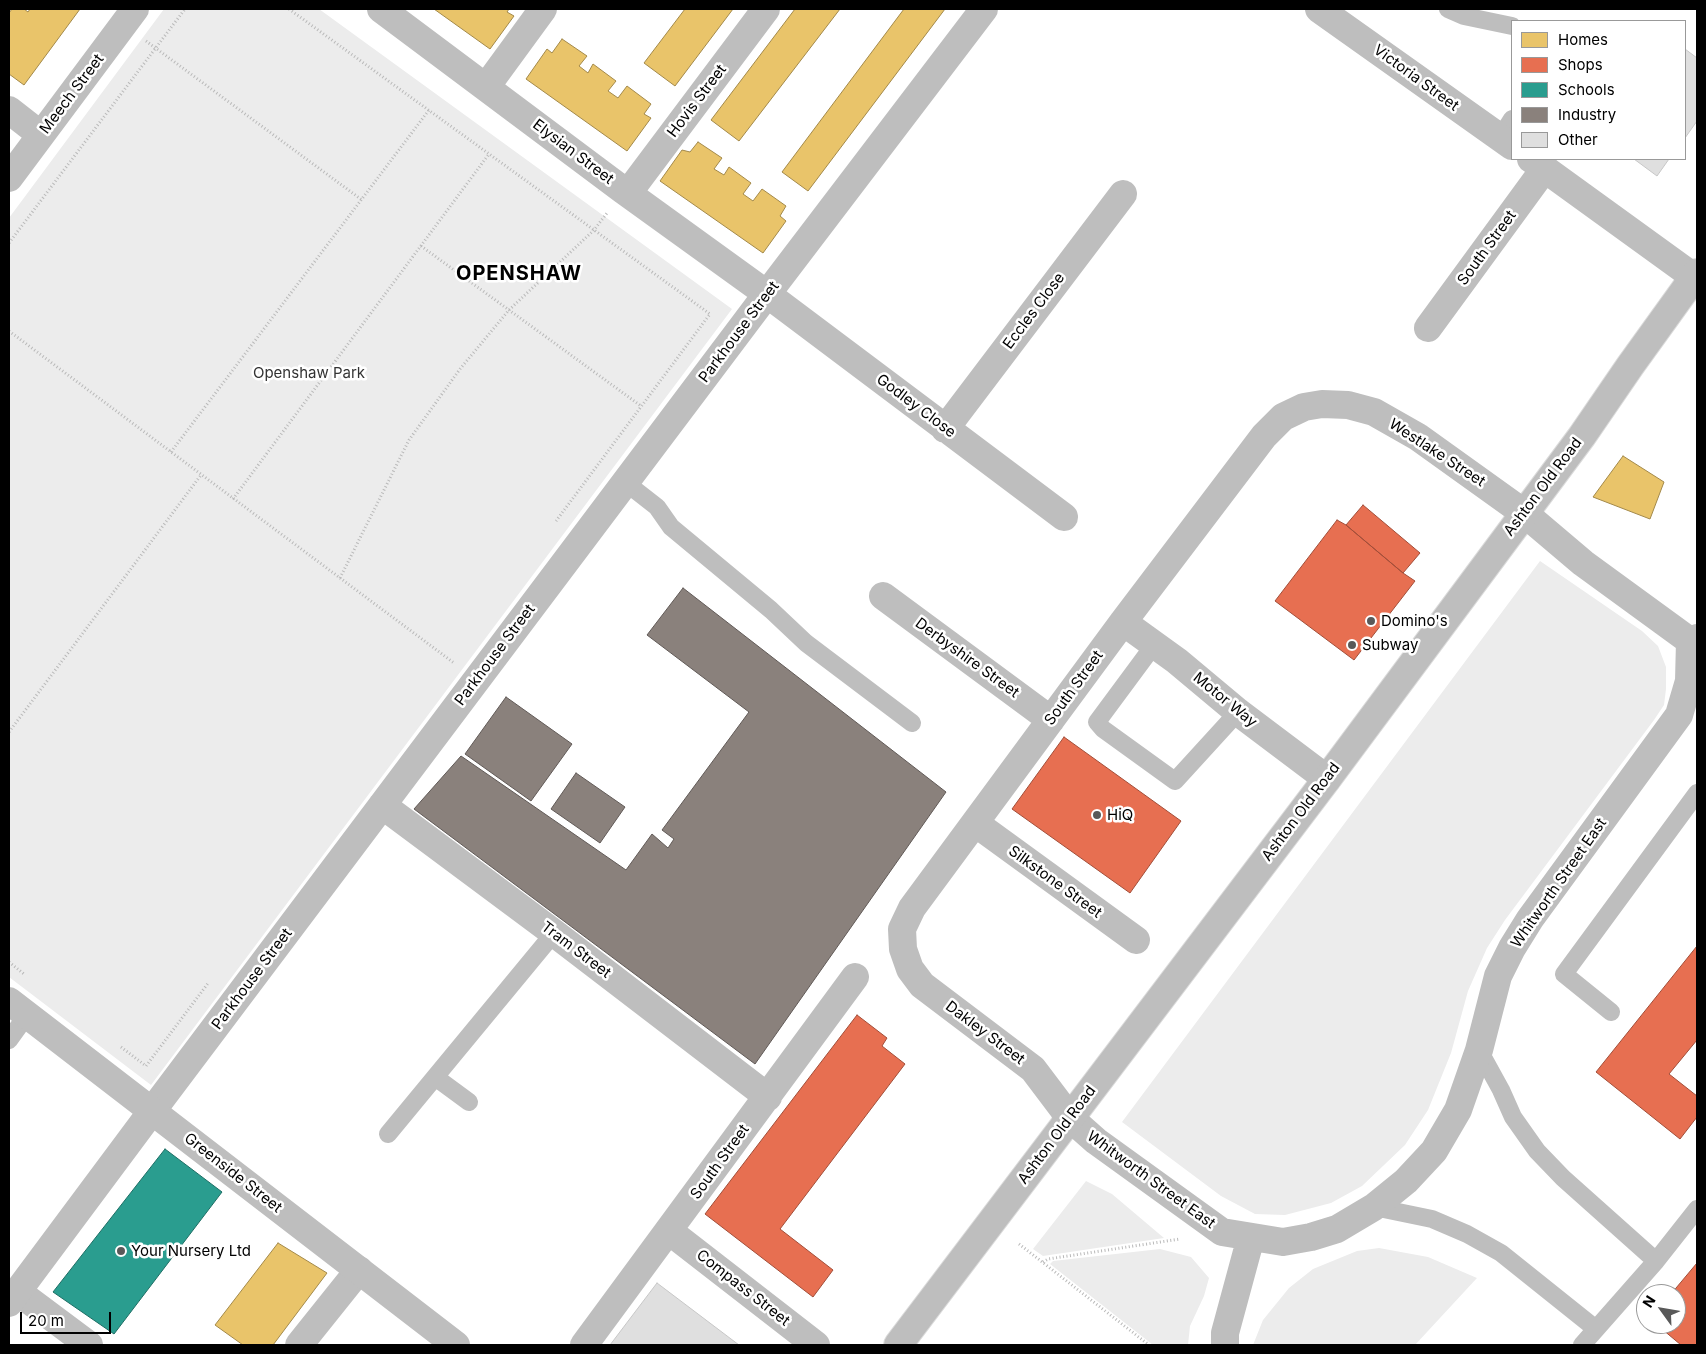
<!DOCTYPE html>
<html>
<head>
<meta charset="utf-8">
<style>
	body { margin:0 }
	#map { position:relative; width:1706px; height:1354px; overflow:hidden; background:#fff; font-family:Inter,sans-serif }
	canvas { display:block }
	.frame { position:absolute; inset:0; border:10px solid #000; pointer-events:none }
	.legend { position:absolute; left:1511px; top:20px; width:175px; height:140px; box-sizing:border-box; background:#fff; border:1px solid #999; margin:0; padding:6px 9px; list-style:none; font-size:15px; color:#000 }
	.legend li { display:flex; align-items:center; gap:10px; height:25px }
	.legend b { width:25px; border:1px solid #999 }
	.north { position:absolute; left:1636px; top:1284px; width:50px; height:50px; box-sizing:border-box; background:#fff; border:1px solid #999; border-radius:50%; rotate:302deg; font-size:14px; font-weight:700; line-height:20px; text-align:center; color:#000 }
	.north::after { content:''; display:block; margin:auto; width:18px; height:22px; background:#595959; clip-path:polygon(50% 0,100% 100%,50% 72%,0 100%) }
	.scale { position:absolute; left:20px; top:1312px; width:91px; height:22px; box-sizing:border-box; border:2px solid #000; border-top:0; padding-left:6px; font-size:15px; line-height:18px; white-space:nowrap; color:#000; -webkit-text-stroke:4px #fff; paint-order:stroke }
</style>
</head>
<body>
<div id="map">
<canvas width="1706" height="1354"></canvas>
<div class="frame"></div>
<ul class="legend">
<li><b style="height:14px;background:#e9c46a"></b>Homes</li>
<li><b style="height:14px;background:#e76f51"></b>Shops</li>
<li><b style="height:14px;background:#2a9d8f"></b>Schools</li>
<li><b style="height:14px;background:#8a817c"></b>Industry</li>
<li><b style="height:14px;background:#dfdfdf"></b>Other</li>
</ul>
<div class="north">N</div>
<div class="scale">20 m</div>
</div>
<script>
const ctx = document.querySelector('canvas').getContext('2d');
ctx.lineJoin = 'round';
function fillPath(path, color) { ctx.fillStyle = color; ctx.fill(path, 'evenodd'); }
const shape = rows => new Path2D(rows.map(r => 'M' + r).join(''));
function stroke(path, color, width, dash) { ctx.strokeStyle = color; ctx.lineWidth = width; ctx.lineCap = dash ? 'butt' : 'round'; ctx.setLineDash(dash || []); ctx.stroke(path); }
function label(font, color, halo, rows, align = 'center') {
  ctx.font = font + ' Inter,sans-serif'; ctx.lineWidth = 5; ctx.setLineDash([]); ctx.textBaseline = 'middle'; ctx.strokeStyle = halo; ctx.fillStyle = color; for (const [text, x, y, turn = 0] of rows) {
    ctx.save(); ctx.translate(x, y); ctx.rotate((+turn || 0) * Math.PI / 180); ctx.textAlign = isNaN(turn) ? turn : align; if (halo) ctx.strokeText(text, 0, 0); ctx.fillText(text, 0, 0); ctx.restore();
  }
}
fillPath(shape([
	[164,9,319,9,732,309,151,1085,9,977,9,218],
	[1540,561,1642,631,1658,646,1666,667,1666,689,1664,705,1654,720,1505,920,1487,948,1468,991,1451,1053,1428,1110,1405,1145,1362,1186,1331,1203,1285,1215,1255,1214,1221,1196,1122,1122],
	[1086,1181,1112,1194,1164,1238,1043,1256,1033,1249],
	[1379,1248,1428,1257,1477,1278,1415,1345,1253,1345,1263,1320,1289,1288,1313,1269,1357,1251],
	[1160,1249,1191,1257,1209,1278,1204,1296,1190,1326,1188,1345,1153,1345,1050,1264,1053,1261]
]), '#ececec');
const homes = shape([
	[12,9,24,9,28,12,30,9,80,9,24,85,9,74,9,13,12,9],
	[434,9,509,9,507,12,514,16,490,49,434,9],
	[685,9,733,9,675,86,644,63,685,9],
	[795,9,840,9,739,141,711,120,795,9],
	[904,9,945,9,808,191,782,172,904,9],
	[562,39,587,56,579,66,588,73,593,64,616,81,608,91,618,98,627,86,651,104,644,114,651,118,627,151,526,79,547,49,552,53,562,39],
	[698,142,722,158,714,169,724,175,729,167,751,183,743,194,753,201,762,189,786,206,780,216,786,221,763,253,660,181,682,150,690,152,698,142],
	[1623,456,1664,482,1650,519,1593,497,1623,456],
	[278,1243,327,1273,273,1345,243,1345,215,1325,278,1243]
]);
fillPath(homes, '#e9c46a');
stroke(homes, '#a3894a', 1);
const shops = shape([
	[1363,505,1420,553,1403,573,1346,525,1363,505],
	[1337,520,1346,525,1403,573,1415,581,1354,660,1275,601,1337,520],
	[1064,737,1181,821,1130,893,1012,809,1064,737],
	[1697,946,1697,1040,1669,1074,1697,1096,1697,1117,1680,1139,1596,1072,1697,946],
	[857,1015,887,1038,882,1046,905,1064,780,1229,833,1270,813,1297,705,1214,857,1015],
	[1697,1263,1697,1345,1681,1345,1656,1324,1676,1324,1676,1294,1671,1294,1697,1263]
]);
fillPath(shops, '#e76f51');
stroke(shops, '#a24e39', 1);
const schools = shape([
	[165,1149,222,1192,114,1334,53,1292,165,1149]
]);
fillPath(schools, '#2a9d8f');
stroke(schools, '#1d6e64', 1);
const industry = shape([
	[683,588,946,792,755,1064,414,809,461,756,626,870,652,834,668,848,674,839,662,830,749,712,647,635,683,588],
	[506,697,572,744,531,801,465,754,506,697],
	[576,773,625,807,600,843,551,809,576,773]
]);
fillPath(industry, '#8a817c');
stroke(industry, '#615a57', 1);
const building = shape([
	[1685,49,1697,58,1697,121,1685,138,1685,49],
	[1634,159,1669,159,1657,176,1634,159],
	[657,1283,739,1345,610,1345,657,1283]
]);
fillPath(building, '#dfdfdf');
stroke(building, '#c7c7c7', 1);
const trunk = shape([
	[898,1345,1327,779,1582,436,1630,366,1697,273]
]);
stroke(trunk, '#dbdbdb', 30);
stroke(shape([
	[289,9,710,314,556,521],
	[146,41,362,200],
	[9,243,185,9],
	[421,246,641,406],
	[9,331,454,663],
	[171,452,429,110],
	[233,499,489,154],
	[340,578,409,440,460,369,509,310,594,230,607,213],
	[9,732,201,475],
	[9,962,24,974],
	[121,1047,146,1066,209,982],
	[1019,1244,1149,1345],
	[1043,1262,1048,1259,1180,1239]
]), '#b9b9b9', 3, [1, 2.5]);
stroke(shape([
	[1448,9,1464,16,1512,26],
	[1500,138,1512,119],
	[625,482,657,507,671,527,771,610,806,643,912,723],
	[1154,645,1097,722,1103,729,1175,781,1238,712],
	[1611,1012,1564,974,1697,793],
	[9,1040,27,1015],
	[1479,1050,1501,1090,1513,1117,1537,1151,1563,1178,1656,1261],
	[435,1077,469,1102],
	[388,1134,554,933],
	[1374,1207,1432,1219,1467,1234,1501,1253,1596,1329],
	[1582,1345,1656,1261,1697,1209]
]), '#bebebe', 18);
stroke(shape([
	[381,9,623,190,767,294,1064,517],
	[1319,9,1512,146],
	[486,87,543,9],
	[9,110,41,135],
	[1531,159,1694,277],
	[9,178,135,9],
	[628,193,766,9],
	[1428,328,1545,168],
	[945,429,1123,194],
	[883,596,1051,720],
	[1123,622,1177,661,1238,712,1327,779],
	[1690,641,1689,681,1679,715,1530,919,1512,948,1498,976,1479,1050,1458,1110,1434,1151,1406,1181,1374,1207,1337,1229,1311,1237,1283,1242,1222,1232,1096,1141,1070,1118,1033,1069,922,985,910,969,903,949,902,929,912,908,1123,622,1264,436,1283,417,1304,407,1322,404,1348,405,1374,412,1418,437,1524,513,1583,563,1690,641,1697,638],
	[382,805,554,933,768,1097],
	[975,823,1136,940],
	[152,1111,767,294,984,9],
	[669,1231,816,1345],
	[18,1292,89,1345],
	[299,1345,359,1270],
	[584,1345,855,977],
	[1225,1345,1225,1333,1251,1237]
]), '#bebebe', 28);
stroke(shape([
	[9,1001,456,1345],
	[9,1303,152,1111]
]), '#bebebe', 28);
stroke(trunk, '#bebebe', 28);
for (const [x, y, r, color] of [
	[1371,621,5,"#595959"],
	[1352,645,5,"#595959"],
	[1097,815,5,"#595959"],
	[121,1251,5,"#595959"]
]) { const dot = new Path2D(); dot.arc(x, y, r, 0, 2 * Math.PI); ctx.fillStyle = color; ctx.fill(dot); stroke(dot, '#fff', 2); }
label('15px', '#000', '#fff', [
	["Victoria Street",1416,78,36],
	["Meech Street",72,94,-53],
	["Hovis Street",697,101,-53],
	["Elysian Street",573,152,37],
	["South Street",1487,248,-54],
	["Eccles Close",1034,311,-53],
	["Parkhouse Street",739,332,-53],
	["Godley Close",916,406,37],
	["Westlake Street",1437,453,33],
	["Ashton Old Road",1543,487,-53],
	["Parkhouse Street",495,655,-53],
	["Derbyshire Street",967,658,36],
	["South Street",1074,688,-54],
	["Motor Way",1225,700,39],
	["Ashton Old Road",1301,812,-53],
	["Silkstone Street",1055,882,36],
	["Whitworth Street East",1559,883,-55],
	["Tram Street",576,950,37],
	["Parkhouse Street",252,979,-53],
	["Dakley Street",985,1033,37],
	["Ashton Old Road",1057,1135,-53],
	["South Street",720,1162,-54],
	["Greenside Street",233,1173,38],
	["Whitworth Street East",1151,1180,36],
	["Compass Street",743,1288,38]
]);
label('15px', '#333', '#fff', [
	["Openshaw Park",309,373]
]);
label('15px', '#000', '#fff', [
	["Domino's",1381,621],
	["Subway",1362,645],
	["HiQ",1107,815],
	["Your Nursery Ltd",131,1251]
], 'left');
ctx.letterSpacing = '1px';
label('bold 20px', '#000', '#fff', [
	["OPENSHAW",519,274]
]);
ctx.letterSpacing = '0px';
</script>
</body>
</html>
